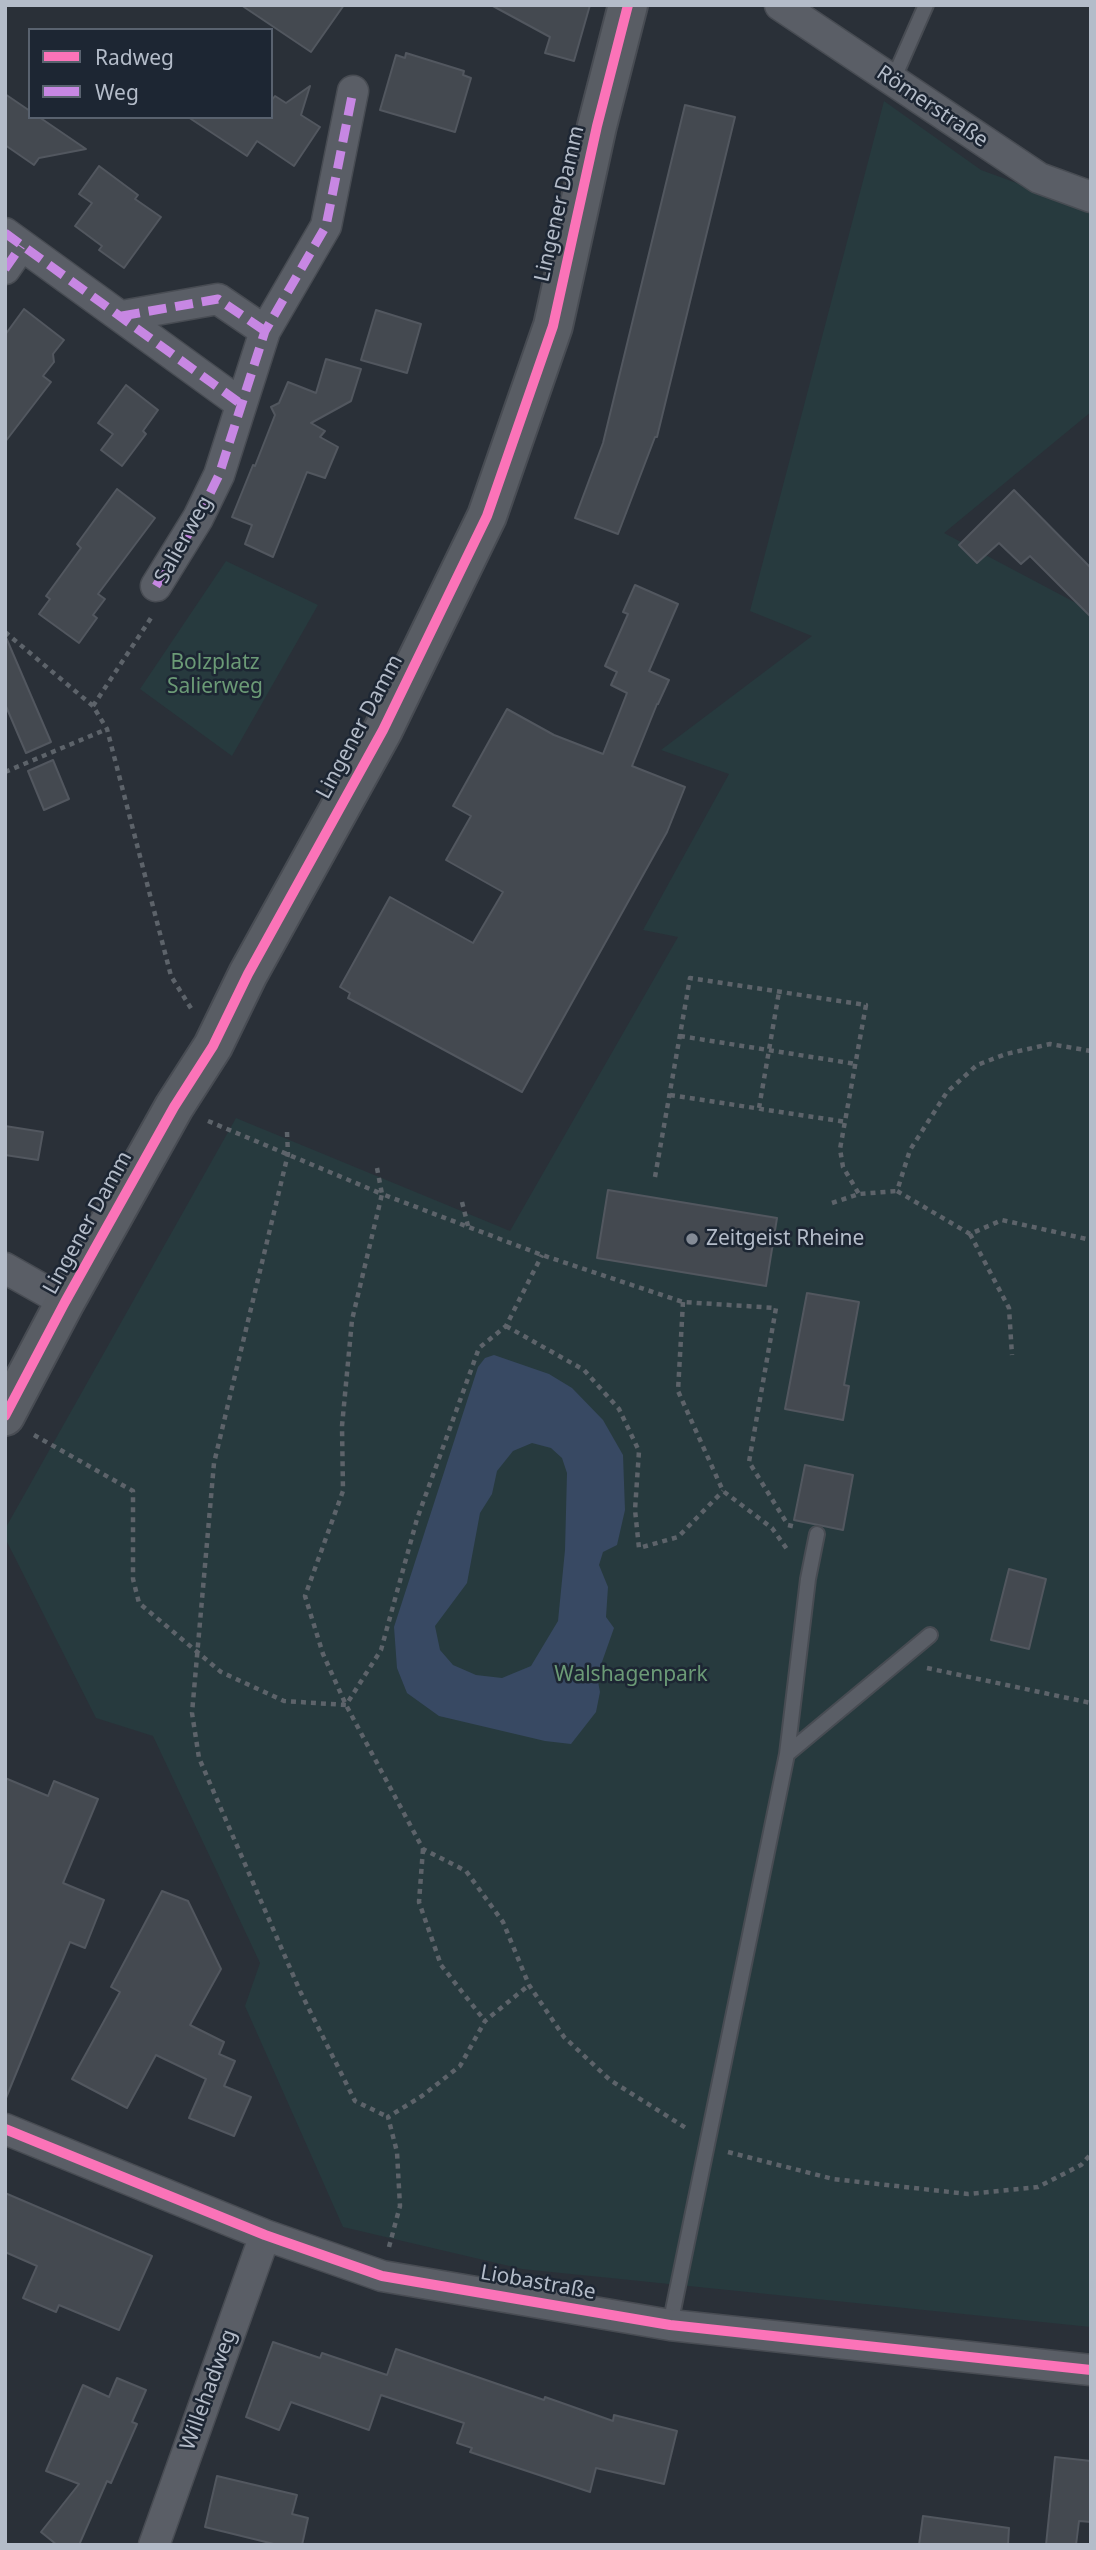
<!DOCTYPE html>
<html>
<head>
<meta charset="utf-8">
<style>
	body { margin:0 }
	#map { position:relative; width:1096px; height:2550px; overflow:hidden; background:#2a3038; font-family:"Noto Sans",sans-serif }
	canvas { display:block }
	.frame { position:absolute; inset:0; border:7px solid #b4bcc9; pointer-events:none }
	.legend { position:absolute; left:28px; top:28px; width:245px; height:91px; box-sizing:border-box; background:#1d2633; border:2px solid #59626f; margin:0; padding:9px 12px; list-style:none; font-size:21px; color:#b4bcc9 }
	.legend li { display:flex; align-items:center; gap:14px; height:35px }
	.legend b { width:35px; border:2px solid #59626f }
</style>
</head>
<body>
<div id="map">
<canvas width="1096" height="2550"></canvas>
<div class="frame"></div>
<ul class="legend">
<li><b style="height:9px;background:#fb73b8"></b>Radweg</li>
<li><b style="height:9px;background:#c787e3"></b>Weg</li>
</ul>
</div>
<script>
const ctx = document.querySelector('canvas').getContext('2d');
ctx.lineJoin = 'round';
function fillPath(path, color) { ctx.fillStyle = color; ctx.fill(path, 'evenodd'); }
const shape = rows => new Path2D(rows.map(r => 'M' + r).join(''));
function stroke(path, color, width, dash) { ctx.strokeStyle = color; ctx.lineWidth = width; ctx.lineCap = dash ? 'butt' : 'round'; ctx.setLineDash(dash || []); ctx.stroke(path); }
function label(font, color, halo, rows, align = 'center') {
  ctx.font = font + ' "Noto Sans",sans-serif'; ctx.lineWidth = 5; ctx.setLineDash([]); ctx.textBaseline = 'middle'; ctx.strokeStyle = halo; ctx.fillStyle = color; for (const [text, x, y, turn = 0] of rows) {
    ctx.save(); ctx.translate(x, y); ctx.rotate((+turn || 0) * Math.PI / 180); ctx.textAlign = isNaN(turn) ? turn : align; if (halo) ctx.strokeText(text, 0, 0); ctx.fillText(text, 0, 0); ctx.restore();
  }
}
fillPath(shape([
	[884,101,981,170,1091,210,1091,412,944,533,1078,604,1091,592,1091,2327,522,2269,343,2227,245,2006,260,1963,153,1736,96,1718,5,1538,5,1529,236,1118,510,1231,678,937,643,930,729,774,661,750,812,636,750,611],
	[226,561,318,605,232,756,140,689]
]), '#273a3e');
fillPath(shape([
	[494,1355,549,1374,572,1388,603,1420,623,1455,625,1510,617,1545,603,1552,599,1565,608,1587,606,1617,614,1628,597,1676,600,1692,596,1712,571,1744,545,1741,439,1716,407,1693,397,1668,394,1627,478,1367,485,1358],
	[532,1443,551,1448,562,1458,567,1473,565,1550,558,1621,531,1666,502,1678,476,1675,453,1665,440,1650,435,1626,467,1583,480,1513,492,1494,497,1471,513,1451]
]), '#384963');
const building = shape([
	[241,5,344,5,311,52,241,5],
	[491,5,590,5,574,61,545,53,550,37,491,5],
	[406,53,464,71,463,75,471,78,455,132,380,110,396,55,405,58,406,53],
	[310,86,301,115,320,127,294,166,257,141,247,156,188,117,271,117,271,101,275,96,286,103,310,86],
	[5,94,30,111,30,117,39,117,86,149,39,158,34,165,5,145,5,94],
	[685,105,735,117,657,437,655,437,618,534,575,518,603,443,685,105],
	[99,166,138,195,135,199,161,217,124,268,99,250,102,246,75,226,92,203,79,194,99,166],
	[24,309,64,340,53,354,54,362,43,376,51,382,5,442,5,335,24,309],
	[376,310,421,324,407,373,361,360,376,310],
	[326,359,361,369,351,401,311,423,325,431,320,437,338,447,325,478,307,472,273,557,245,544,252,525,232,517,253,465,255,466,275,415,271,407,279,403,288,382,316,393,326,359],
	[126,385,158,410,143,431,146,434,122,466,101,450,113,434,98,423,126,385],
	[117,489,155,518,98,594,105,599,93,615,97,618,79,643,39,614,50,599,46,596,81,548,77,544,117,489],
	[1014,490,1091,568,1091,617,1030,556,1021,564,999,543,977,563,959,545,1014,490],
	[635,585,678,604,649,671,669,680,658,704,657,704,632,766,685,787,667,832,522,1092,348,998,350,993,340,987,390,897,473,943,503,892,446,860,471,816,453,806,507,709,554,735,603,754,627,693,611,685,617,672,605,666,628,614,623,612,635,585],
	[5,635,51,742,26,753,5,704,5,635],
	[53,760,69,799,44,810,28,771,53,760],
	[5,1126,43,1132,38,1160,5,1155,5,1126],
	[608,1190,777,1218,766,1286,597,1258,608,1190],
	[807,1293,859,1302,844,1385,849,1386,843,1420,785,1409,807,1293],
	[805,1465,853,1475,843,1530,794,1520,805,1465],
	[1009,1569,1046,1579,1029,1649,991,1640,1009,1569],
	[5,1778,48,1796,54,1781,98,1799,63,1883,104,1900,85,1948,70,1942,6,2098,5,1778],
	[162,1891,188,1901,221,1969,190,2025,224,2042,219,2054,235,2061,224,2086,251,2097,234,2136,189,2118,206,2079,156,2055,127,2108,72,2079,120,1992,111,1987,162,1891],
	[5,2193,152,2256,119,2330,59,2305,56,2312,23,2298,37,2266,5,2252,5,2193],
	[273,2342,320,2358,322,2353,387,2375,396,2349,544,2400,545,2397,613,2421,614,2415,677,2431,664,2484,596,2468,590,2492,470,2452,472,2448,457,2443,464,2423,381,2395,369,2430,291,2402,279,2430,246,2417,273,2342],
	[117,2378,146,2390,132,2422,137,2424,111,2483,107,2481,79,2545,57,2545,41,2532,79,2484,46,2471,83,2385,109,2397,117,2378],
	[1055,2457,1091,2461,1091,2522,1079,2521,1076,2545,1046,2545,1055,2457],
	[217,2476,297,2495,292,2514,308,2518,302,2545,278,2545,205,2527,217,2476],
	[923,2516,1009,2528,1008,2545,919,2545,923,2516]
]);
fillPath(building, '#444950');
stroke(building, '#52575f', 2);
const service = shape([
	[893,80,926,5],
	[787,1754,930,1635],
	[670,2325,787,1754,808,1579,817,1534]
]);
const minor = shape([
	[780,5,1039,178,1091,197],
	[5,233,241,404],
	[5,269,21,246],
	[122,316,218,299,265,331],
	[156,586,198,518,219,475,265,331,326,226,353,91],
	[5,1268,65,1302],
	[5,2129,265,2235,382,2276,670,2325,1091,2370],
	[154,2545,265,2235]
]);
const secondary = shape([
	[5,1416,65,1302,174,1107,213,1046,248,974,383,730,487,516,553,326,597,126,628,5]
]);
stroke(service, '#484c53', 18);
stroke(minor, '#484c53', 33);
stroke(secondary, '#484c53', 42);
stroke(shape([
	[5,632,93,706,107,729,171,976,192,1010],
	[93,706,151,618],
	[5,772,107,729],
	[680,1036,856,1064],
	[1091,1051,1050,1044,1006,1054,977,1065,947,1092,910,1150,897,1191,970,1234,1002,1220,1091,1240],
	[670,1095,846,1122],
	[759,1108,779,992],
	[208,1121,382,1194,352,1320,342,1426,343,1491,305,1596,323,1654,346,1705,423,1849,466,1871,503,1922,529,1985,564,2037,610,2080,686,2128],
	[287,1132,288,1154,214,1463,192,1713,199,1758,300,1991,355,2101,388,2117],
	[377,1168,382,1194,542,1255,683,1302,776,1308,749,1462,788,1525,796,1527],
	[655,1177,690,978,866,1005,840,1149,843,1167,859,1194],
	[462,1202,468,1226],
	[832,1203,859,1194,897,1191],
	[970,1234,1009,1308,1012,1355],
	[683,1302,678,1391,723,1491,772,1528,789,1552],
	[506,1326,584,1370,619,1409,639,1451,635,1510,639,1548,678,1537,723,1491],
	[34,1435,133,1491,133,1579,139,1603,221,1672,284,1701,346,1705,381,1650,417,1519,479,1348,506,1326,542,1255],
	[927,1668,1091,1703],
	[423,1849,419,1902,441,1965,485,2021],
	[728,2152,833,2179,968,2194,1038,2187,1081,2165,1091,2154],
	[389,2247,400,2206,397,2152,388,2117,422,2096,460,2066,485,2021,529,1985]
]), '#5d636a', 4.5, [5, 5]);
stroke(service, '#5a5e66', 14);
stroke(minor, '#5a5e66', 30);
stroke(secondary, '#595d64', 38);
stroke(shape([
	[5,233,241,404],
	[5,269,21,246],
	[122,316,218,299,265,331],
	[156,586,198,518,219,475,265,331,326,226,353,91]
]), '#c787e3', 9, [18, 9]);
stroke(shape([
	[5,1416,65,1302,174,1107,213,1046,248,974,383,730,487,516,553,326,597,126,628,5],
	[5,2129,265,2235,382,2276,670,2325,1091,2370]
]), '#fb73b8', 10);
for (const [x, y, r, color] of [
	[692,1239,7,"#848b96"]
]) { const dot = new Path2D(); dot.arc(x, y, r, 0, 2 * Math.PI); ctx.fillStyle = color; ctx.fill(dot); stroke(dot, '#1d2633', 2.5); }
label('21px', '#b4bcc9', '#1d2633', [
	["Römerstraße",932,107,34],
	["Lingener Damm",560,204,-77],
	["Salierweg",184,540,-61],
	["Lingener Damm",360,727,-62],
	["Lingener Damm",88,1223,-61],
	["Liobastraße",538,2283,10],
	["Willehadweg",209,2390,-70]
]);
label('21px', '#6b9a76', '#1d2633', [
	["Bolzplatz",215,663],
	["Salierweg",215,687],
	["Walshagenpark",631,1675]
]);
label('21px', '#b4bcc9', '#1d2633', [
	["Zeitgeist Rheine",706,1239]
], 'left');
</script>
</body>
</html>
